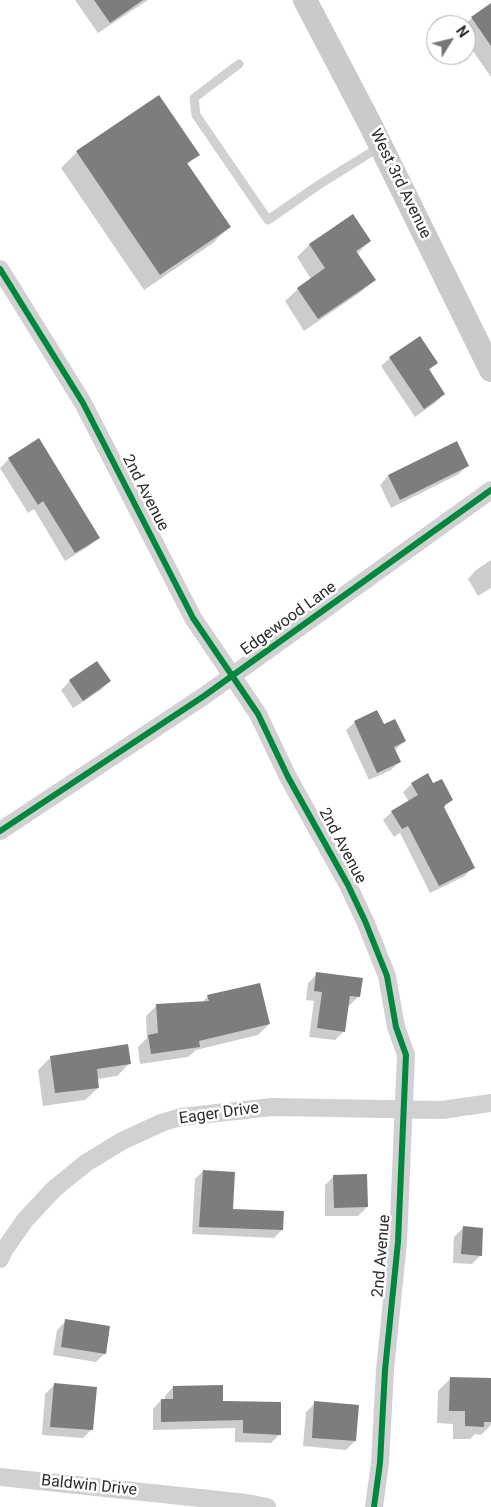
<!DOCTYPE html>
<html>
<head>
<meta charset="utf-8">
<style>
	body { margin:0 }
	#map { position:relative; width:491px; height:1507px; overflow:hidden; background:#fff; font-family:Roboto,sans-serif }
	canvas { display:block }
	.north { position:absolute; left:426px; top:15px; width:50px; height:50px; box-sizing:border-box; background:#fff; border:1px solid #ababab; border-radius:50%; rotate:54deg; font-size:14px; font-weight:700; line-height:20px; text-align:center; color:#2c2c2c }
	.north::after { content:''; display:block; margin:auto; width:18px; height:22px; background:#767676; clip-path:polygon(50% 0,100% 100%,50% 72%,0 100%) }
</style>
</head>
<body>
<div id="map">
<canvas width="491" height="1507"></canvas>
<div class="north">N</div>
</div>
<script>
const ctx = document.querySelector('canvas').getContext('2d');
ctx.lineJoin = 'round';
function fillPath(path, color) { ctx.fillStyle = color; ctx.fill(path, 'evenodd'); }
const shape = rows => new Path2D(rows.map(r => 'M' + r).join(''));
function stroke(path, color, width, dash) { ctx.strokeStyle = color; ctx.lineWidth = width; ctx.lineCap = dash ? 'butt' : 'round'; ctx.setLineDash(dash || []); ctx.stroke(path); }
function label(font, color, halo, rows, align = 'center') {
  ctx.font = font + ' Roboto,sans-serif'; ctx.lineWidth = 5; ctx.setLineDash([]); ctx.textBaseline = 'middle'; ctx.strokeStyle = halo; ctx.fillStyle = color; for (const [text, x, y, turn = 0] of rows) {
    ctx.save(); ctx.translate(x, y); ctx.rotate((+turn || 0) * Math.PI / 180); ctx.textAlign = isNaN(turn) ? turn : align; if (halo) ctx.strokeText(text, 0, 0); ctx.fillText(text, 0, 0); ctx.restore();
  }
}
fillPath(shape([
	[75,0,148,0,98,33],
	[491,4,491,77,466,41,466,25,464,25,472,18],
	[159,97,198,154,187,165,229,227,213,243,144,290,61,168,77,152],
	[352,215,370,241,357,254,374,280,361,292,304,331,285,301,298,289,311,279,297,257,309,245],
	[390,358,437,363,428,371,444,394,435,403,415,417,381,366],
	[38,440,98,538,89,546,65,561,34,509,28,513,0,468,9,459],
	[456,443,467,465,459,474,391,508,380,485,388,476],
	[491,560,491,588,478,596,468,579,476,570],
	[97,663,109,681,101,690,73,708,61,690,70,681],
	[355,722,383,726,405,741,394,751,399,762,391,770,369,780,346,730],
	[412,784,433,785,451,800,443,808,473,867,465,876,430,893,400,833,394,837,383,820,392,812,409,802,403,792],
	[317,974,359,996,350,1005,347,1005,344,1031,335,1040,309,1037,314,1001,306,1000,308,983],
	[208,996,269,1024,258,1035,196,1050,188,1057,140,1064,138,1047,147,1038,146,1016,157,1005,202,1003],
	[51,1057,130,1063,117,1076,97,1079,98,1088,85,1100,43,1106,38,1070],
	[203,1171,232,1210,282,1230,274,1238,192,1234,195,1179],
	[334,1176,367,1207,358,1216,325,1216,325,1185],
	[463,1228,481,1255,472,1264,453,1263,454,1237],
	[66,1321,105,1353,96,1362,53,1355,57,1330],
	[451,1378,491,1379,491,1425,481,1435,475,1434,470,1439,453,1439,453,1424,437,1423,438,1391],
	[54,1385,92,1429,83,1438,42,1435,45,1394],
	[173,1387,222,1402,280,1434,271,1443,235,1442,235,1428,153,1430,153,1409,161,1400,165,1400,165,1396],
	[315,1403,355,1441,346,1450,303,1446,306,1412]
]), '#0003');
fillPath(shape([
	[94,0,143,0,110,23],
	[491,3,491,46,471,17],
	[159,95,200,155,187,163,231,227,160,275,76,151],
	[353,214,371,241,356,251,376,280,318,319,297,288,325,268,309,244],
	[420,336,438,363,429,369,445,394,424,409,389,357],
	[39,438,100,538,75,553,43,501,38,505,8,458],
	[457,441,469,466,400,500,388,475],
	[97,661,111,681,83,701,69,680],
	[377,710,384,724,395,719,406,741,394,747,401,762,377,773,354,721],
	[428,773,433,783,442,779,453,800,445,805,444,807,475,868,439,886,408,826,402,829,391,811,418,795,411,783],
	[316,972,363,978,360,997,350,996,345,1032,317,1028,322,992,314,991],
	[260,983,270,1024,199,1041,200,1047,151,1054,148,1035,158,1033,156,1004,209,1001,207,995],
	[128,1044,131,1064,97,1069,99,1088,55,1093,50,1056],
	[203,1170,235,1172,233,1209,284,1211,283,1230,199,1227],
	[367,1174,368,1207,334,1208,333,1175],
	[463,1226,483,1228,482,1256,461,1254],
	[65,1319,110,1326,106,1354,61,1347],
	[450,1377,491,1378,491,1422,484,1422,484,1427,465,1426,465,1411,449,1411],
	[54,1383,97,1387,93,1430,50,1427],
	[223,1385,223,1401,281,1402,281,1435,243,1433,243,1420,161,1422,161,1399,173,1399,173,1386],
	[314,1401,359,1405,356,1441,312,1438]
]), '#7d7d7d');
stroke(shape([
	[239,64,194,98,196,115,268,220,320,184,381,146]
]), '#d1d1d1', 9);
stroke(shape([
	[0,269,83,403,193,618,258,714,288,777,348,885,365,921,387,976,396,1027,406,1055,398,1242,385,1370,380,1463,374,1507],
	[0,831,204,696,491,490],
	[0,1259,4,1250,25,1220,54,1189,86,1163,122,1141,161,1123,181,1117,272,1107,442,1110,491,1103],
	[0,1477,247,1503,267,1507]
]), '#d1d1d1', 18);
stroke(shape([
	[305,0,370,124,491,370]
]), '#cacaca', 24);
stroke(shape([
	[0,269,83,403,193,618,258,714,288,777,348,885,365,921,387,976,396,1027,406,1055,398,1242,385,1370,380,1463,374,1507],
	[0,831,204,696,491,490]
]), '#00873e', 6);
label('16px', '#2c2c2c', '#fff', [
	["West 3rd Avenue",400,184,64],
	["2nd Avenue",145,493,63],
	["Edgewood Lane",289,619,-36],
	["2nd Avenue",342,846,62],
	["Eager Drive",219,1114,-8],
	["2nd Avenue",382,1256,-85],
	["Baldwin Drive",89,1486,6]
]);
</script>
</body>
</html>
